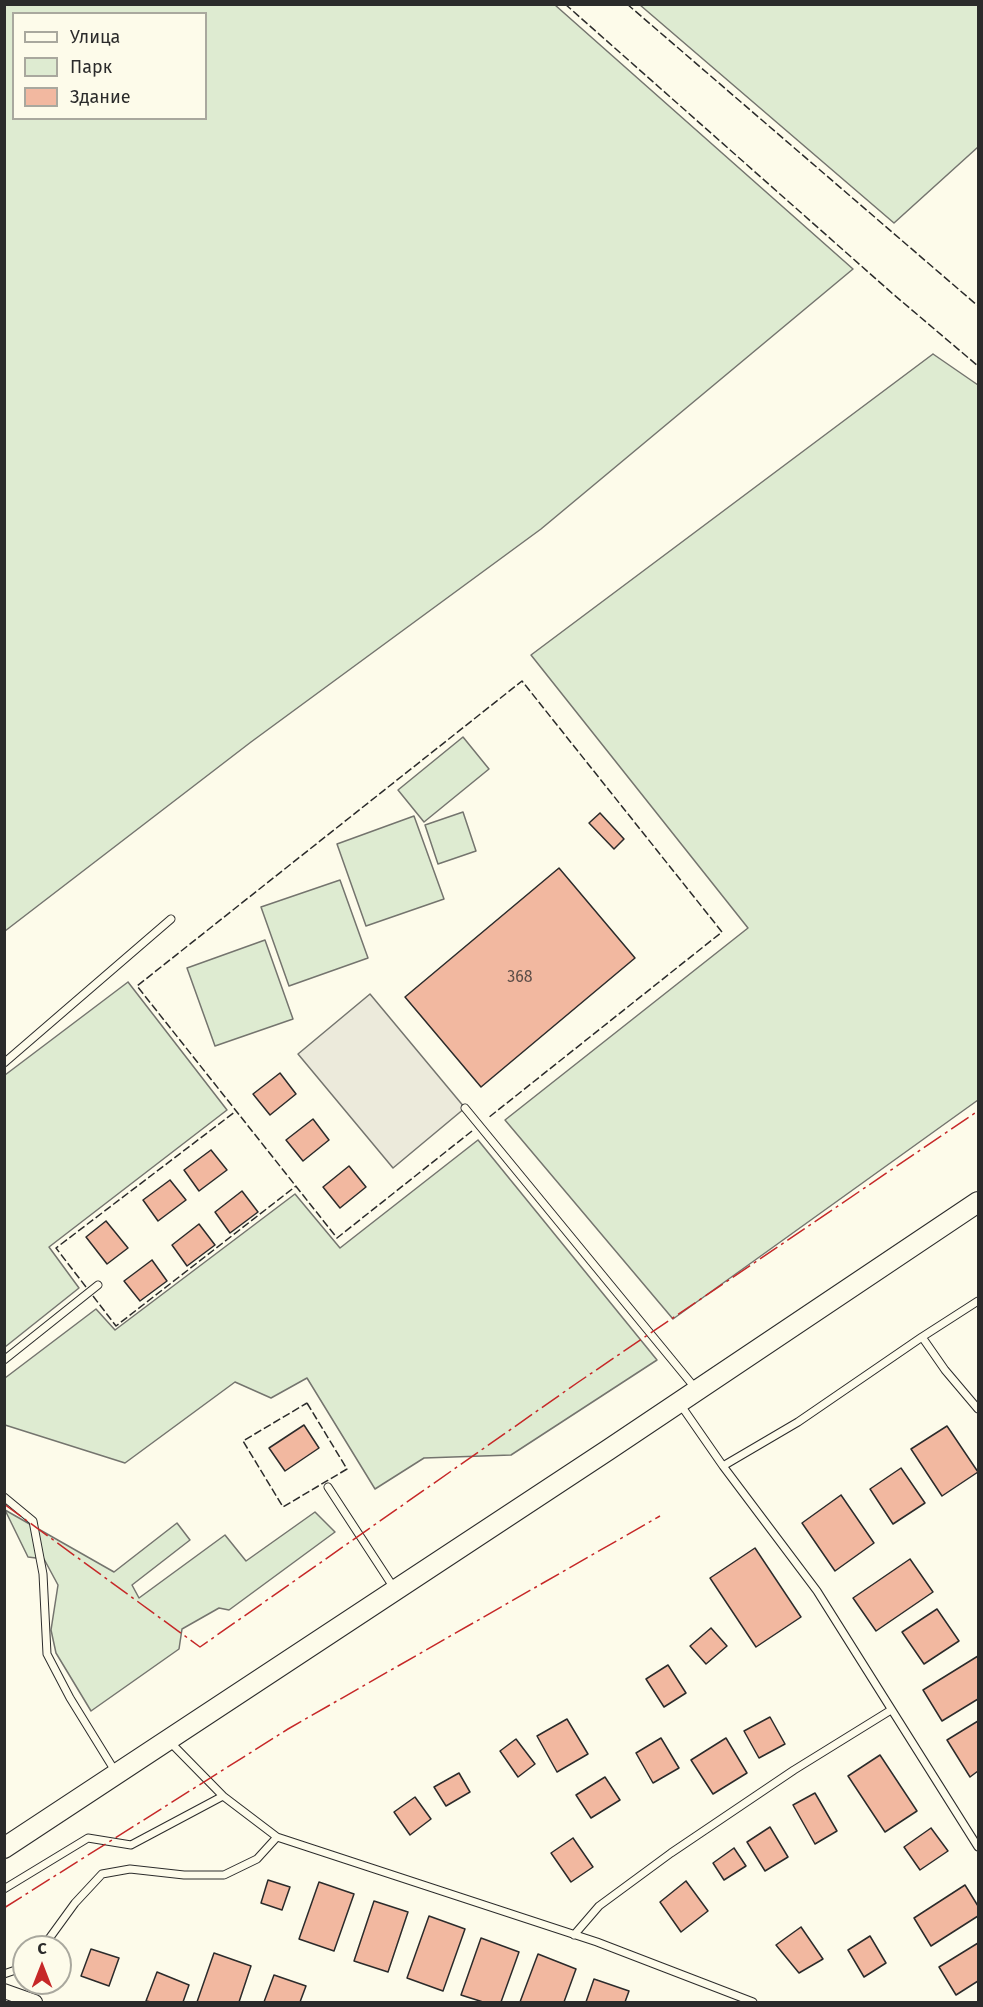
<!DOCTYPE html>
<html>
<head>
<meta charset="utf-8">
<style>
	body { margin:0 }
	#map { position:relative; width:983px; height:2007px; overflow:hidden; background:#fdfbea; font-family:"Fira Sans",sans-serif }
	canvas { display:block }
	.frame { position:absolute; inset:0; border:6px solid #2b2b2b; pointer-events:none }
	.legend { position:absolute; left:12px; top:12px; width:195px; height:108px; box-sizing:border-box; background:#fdfbea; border:2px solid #a9a89e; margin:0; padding:8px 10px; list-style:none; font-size:18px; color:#2b2b2b }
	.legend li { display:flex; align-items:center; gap:12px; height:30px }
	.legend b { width:30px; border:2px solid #a9a89e }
	.north { position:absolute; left:12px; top:1935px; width:60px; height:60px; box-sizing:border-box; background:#fdfbea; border:2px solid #a9a89e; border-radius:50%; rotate:0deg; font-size:16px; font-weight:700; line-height:24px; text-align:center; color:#2b2b2b }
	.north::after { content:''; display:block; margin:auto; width:21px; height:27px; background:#c62828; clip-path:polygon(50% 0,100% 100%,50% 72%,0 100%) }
</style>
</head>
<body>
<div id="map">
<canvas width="983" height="2007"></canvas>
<div class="frame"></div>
<ul class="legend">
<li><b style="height:8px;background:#fdfbea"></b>Улица</li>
<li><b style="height:16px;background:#deebd1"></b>Парк</li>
<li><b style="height:16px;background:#f2b8a0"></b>Здание</li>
</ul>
<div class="north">С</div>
</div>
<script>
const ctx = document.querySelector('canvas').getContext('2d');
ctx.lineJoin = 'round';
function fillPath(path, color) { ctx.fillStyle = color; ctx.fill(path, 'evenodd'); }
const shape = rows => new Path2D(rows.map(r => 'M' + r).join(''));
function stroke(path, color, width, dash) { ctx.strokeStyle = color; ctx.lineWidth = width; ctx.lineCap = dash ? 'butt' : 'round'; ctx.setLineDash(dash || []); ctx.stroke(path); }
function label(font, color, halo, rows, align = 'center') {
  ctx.font = font + ' "Fira Sans",sans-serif'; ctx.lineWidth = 4.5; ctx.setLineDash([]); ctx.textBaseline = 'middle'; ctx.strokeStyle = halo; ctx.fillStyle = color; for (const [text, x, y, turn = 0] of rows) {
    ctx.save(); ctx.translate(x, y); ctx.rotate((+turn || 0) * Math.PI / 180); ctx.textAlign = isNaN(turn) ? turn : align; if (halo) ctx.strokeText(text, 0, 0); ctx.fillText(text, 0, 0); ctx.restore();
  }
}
const green = shape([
	[5,4,555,5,853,269,541,529,251,742,5,931,5,4],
	[14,14,206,14,206,118,14,118,14,14],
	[640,5,978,5,978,147,894,223,640,5],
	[933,354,978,385,978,1100,673,1319,505,1120,748,928,531,655,933,354],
	[463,737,489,769,424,822,398,790,463,737],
	[463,812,476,851,438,864,425,825,463,812],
	[414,816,444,899,366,926,337,844,414,816],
	[340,880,368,958,289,986,261,907,340,880],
	[265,940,293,1019,215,1046,187,968,265,940],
	[128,982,227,1110,49,1247,79,1288,5,1347,5,1075,128,982],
	[478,1140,657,1360,511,1455,424,1458,375,1489,307,1378,271,1398,235,1382,125,1463,5,1425,5,1378,96,1309,115,1330,295,1194,340,1248,478,1140],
	[5,1510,114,1572,177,1523,190,1540,132,1585,139,1598,225,1535,246,1561,315,1512,335,1532,229,1610,219,1608,182,1629,179,1649,91,1711,56,1653,51,1630,58,1585,44,1559,28,1557,5,1510]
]);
fillPath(green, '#deebd1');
stroke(green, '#74746e', 1.5);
const parking = shape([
	[370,994,465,1108,393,1168,298,1054,370,994]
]);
fillPath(parking, '#eceadb');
stroke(parking, '#74746e', 1.5);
const building = shape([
	[600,813,624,839,614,849,589,823,600,813],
	[559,868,635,958,481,1087,405,997,559,868],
	[280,1073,296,1094,270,1115,253,1094,280,1073],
	[313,1119,329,1140,303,1161,286,1140,313,1119],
	[211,1150,227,1170,199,1191,184,1170,211,1150],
	[349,1166,366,1187,340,1208,323,1187,349,1166],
	[170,1180,186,1200,158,1221,143,1200,170,1180],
	[242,1191,258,1212,230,1233,215,1212,242,1191],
	[106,1221,128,1248,107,1264,86,1237,106,1221],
	[199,1224,215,1245,187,1266,172,1245,199,1224],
	[152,1260,167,1281,140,1301,124,1281,152,1260],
	[304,1425,319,1448,285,1471,269,1448,304,1425],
	[947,1426,978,1472,942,1496,911,1449,947,1426],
	[901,1468,925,1503,893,1524,870,1489,901,1468],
	[841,1495,874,1543,835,1571,802,1523,841,1495],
	[755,1548,801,1617,756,1647,710,1578,755,1548],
	[910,1559,933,1592,876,1631,853,1598,910,1559],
	[937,1609,959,1641,924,1664,902,1632,937,1609],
	[711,1628,727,1646,706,1664,690,1646,711,1628],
	[978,1656,978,1699,942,1721,923,1690,978,1656],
	[668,1665,686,1693,664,1707,646,1679,668,1665],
	[770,1717,785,1744,759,1758,744,1731,770,1717],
	[567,1719,588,1754,557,1772,537,1736,567,1719],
	[978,1721,978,1771,970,1777,947,1740,978,1721],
	[661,1738,679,1768,653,1783,636,1753,661,1738],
	[726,1738,747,1773,713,1794,691,1760,726,1738],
	[516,1739,535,1764,518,1777,500,1751,516,1739],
	[880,1755,917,1811,885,1832,848,1776,880,1755],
	[459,1773,470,1792,446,1806,434,1787,459,1773],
	[605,1777,620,1800,591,1818,576,1795,605,1777],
	[815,1793,837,1831,815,1844,793,1805,815,1793],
	[415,1797,431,1819,410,1835,394,1812,415,1797],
	[770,1827,788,1857,765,1871,747,1842,770,1827],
	[931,1828,948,1851,920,1870,904,1847,931,1828],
	[573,1838,593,1867,571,1882,551,1853,573,1838],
	[734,1848,746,1866,724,1880,713,1863,734,1848],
	[268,1880,290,1887,282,1910,261,1903,268,1880],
	[686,1881,708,1911,681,1932,660,1902,686,1881],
	[319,1882,354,1894,334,1951,299,1939,319,1882],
	[965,1885,978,1906,978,1916,931,1946,914,1918,965,1885],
	[374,1901,408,1912,388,1972,354,1961,374,1901],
	[429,1916,465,1929,443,1991,407,1978,429,1916],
	[801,1927,823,1959,799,1973,776,1945,801,1927],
	[870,1936,886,1963,864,1977,848,1950,870,1936],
	[481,1938,519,1952,501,2002,483,2002,461,1995,481,1938],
	[978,1943,978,1981,956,1995,939,1967,978,1943],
	[91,1949,119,1958,109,1986,81,1976,91,1949],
	[214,1953,251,1966,239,2002,197,2002,214,1953],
	[538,1954,576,1969,564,2002,520,2002,538,1954],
	[157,1972,189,1985,183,2002,151,2002,146,2001,157,1972],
	[274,1975,306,1986,300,2002,264,2002,274,1975],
	[594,1979,629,1991,625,2002,586,2002,594,1979]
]);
fillPath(building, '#f2b8a0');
stroke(building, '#2b2b2b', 1.5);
const lane = shape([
	[4,1063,171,919],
	[465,1108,696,1389],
	[922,1337,978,1301],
	[4,1360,98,1285],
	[680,1404,723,1466,817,1591,978,1847],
	[723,1466,798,1422,922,1337,945,1370,978,1409],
	[328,1487,394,1588],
	[4,1497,33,1521,43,1574,47,1654,70,1698,115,1771],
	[277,1837,597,1942,753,2002],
	[4,1889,88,1838,131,1845,223,1796,170,1742],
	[574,1935,599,1906,671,1853,794,1770,891,1710],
	[43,1947,75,1903,102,1874,130,1869,184,1875,224,1875,257,1859,277,1837,223,1796],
	[4,1974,24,1967]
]);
const street = shape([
	[4,1991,35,2002]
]);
const secondary = shape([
	[4,1848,608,1450,978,1202]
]);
stroke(lane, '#2b2b2b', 9);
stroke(street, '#2b2b2b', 16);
stroke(secondary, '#2b2b2b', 22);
stroke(lane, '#fdfbea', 7);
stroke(street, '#fdfbea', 14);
stroke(secondary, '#fdfbea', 20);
stroke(shape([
	[565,4,893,294,978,366],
	[627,4,978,306],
	[472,1131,337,1238,137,986,522,681,722,932,488,1118],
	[86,1287,56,1248,236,1111],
	[93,1296,116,1326,296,1186],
	[307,1403,347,1469,283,1507,243,1441,307,1403]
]), '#2b2b2b', 1.5, [8, 3]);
stroke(shape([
	[4,1504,200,1647,577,1383,978,1111],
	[4,1908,288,1729,660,1516]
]), '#c62828', 1.5, [21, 4.5, 3, 4.5]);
label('16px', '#5d4e48', null, [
	["368",520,978]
]);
</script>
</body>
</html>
